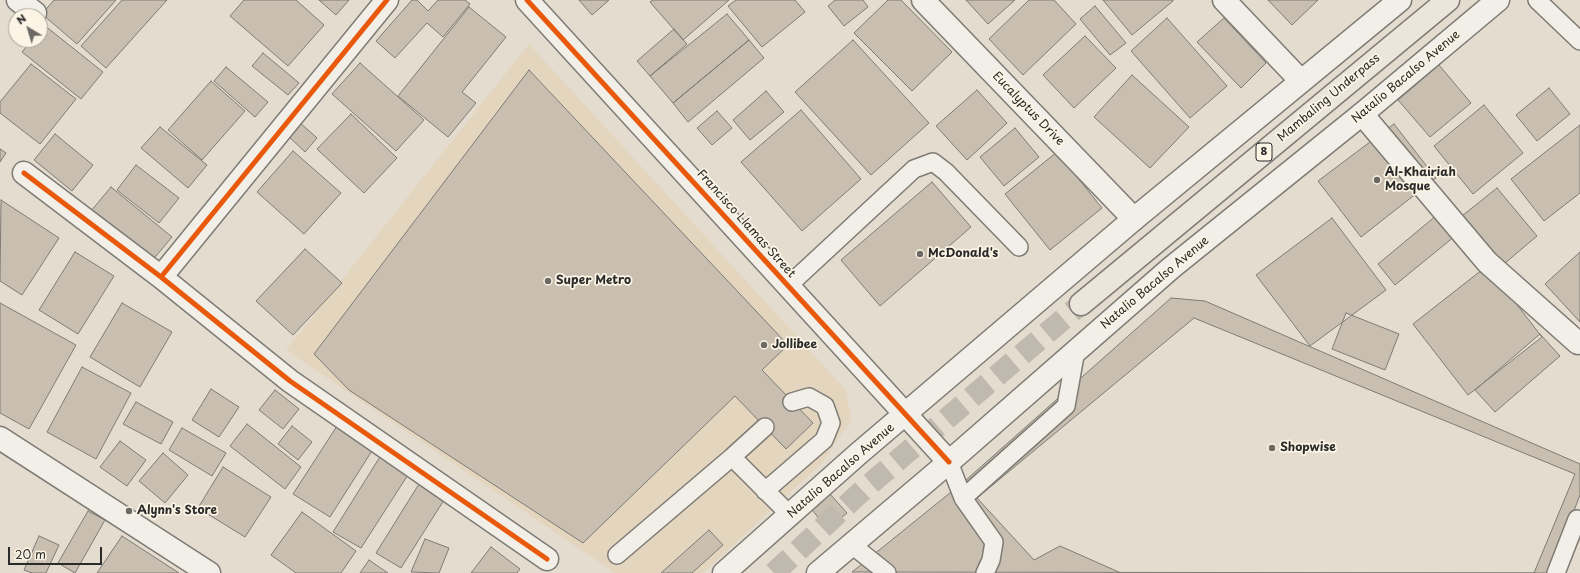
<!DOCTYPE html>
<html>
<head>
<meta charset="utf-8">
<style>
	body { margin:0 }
	#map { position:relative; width:1580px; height:573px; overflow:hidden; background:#e4dccf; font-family:"Playpen Sans",sans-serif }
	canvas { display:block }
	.north { position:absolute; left:8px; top:8px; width:40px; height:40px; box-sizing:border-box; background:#fcf5e5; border:1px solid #a8a49b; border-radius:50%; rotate:322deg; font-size:11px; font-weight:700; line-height:16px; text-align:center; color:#2b2b2b }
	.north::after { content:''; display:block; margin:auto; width:14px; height:18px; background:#6c6964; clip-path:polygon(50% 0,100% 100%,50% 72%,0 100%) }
	.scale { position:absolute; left:8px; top:547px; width:94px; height:18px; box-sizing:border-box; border:2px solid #2b2b2b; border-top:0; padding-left:5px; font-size:12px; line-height:14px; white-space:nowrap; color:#2b2b2b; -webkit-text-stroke:3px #fcf5e5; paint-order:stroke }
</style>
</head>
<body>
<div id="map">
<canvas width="1580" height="573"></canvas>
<div class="north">N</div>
<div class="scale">20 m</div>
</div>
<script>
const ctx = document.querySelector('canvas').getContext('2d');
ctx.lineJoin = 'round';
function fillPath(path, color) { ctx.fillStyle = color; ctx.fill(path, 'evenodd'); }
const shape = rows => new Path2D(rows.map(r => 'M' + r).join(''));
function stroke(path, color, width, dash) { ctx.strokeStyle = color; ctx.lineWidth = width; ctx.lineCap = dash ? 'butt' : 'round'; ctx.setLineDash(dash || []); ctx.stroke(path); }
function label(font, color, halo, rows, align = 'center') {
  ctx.font = font + ' "Playpen Sans",sans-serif'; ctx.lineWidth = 3.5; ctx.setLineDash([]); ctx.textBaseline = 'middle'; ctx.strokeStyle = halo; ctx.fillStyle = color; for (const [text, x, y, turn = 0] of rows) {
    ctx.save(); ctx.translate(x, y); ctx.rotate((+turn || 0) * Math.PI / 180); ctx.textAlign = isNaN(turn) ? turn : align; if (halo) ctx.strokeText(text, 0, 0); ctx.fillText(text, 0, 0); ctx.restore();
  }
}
fillPath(shape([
	[529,44,846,390,851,420,822,463,703,573,615,573,286,350]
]), '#e3d5be');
const building = shape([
	[54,0,116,0,77,44,42,14,54,0],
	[122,0,167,0,106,68,81,46,122,0],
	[244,0,296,0,324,25,288,66,230,16,244,0],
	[319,0,349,0,336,15,319,0],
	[412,0,417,0,428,11,438,0,465,0,470,4,443,37,427,23,395,58,376,41,412,0],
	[579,0,609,0,592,15,579,0],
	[653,0,729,0,683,40,650,2,653,0],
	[736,0,795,0,805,12,762,47,728,6,736,0],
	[835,0,863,0,868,7,844,26,828,6,835,0],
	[888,0,901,0,952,52,912,91,854,33,888,0],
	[966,0,1015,0,988,24,966,0],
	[1029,0,1054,0,1076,24,1023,75,989,39,1029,0],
	[1103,0,1173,0,1173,1,1132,35,1103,0],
	[1268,0,1318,0,1292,25,1268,0],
	[1095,6,1126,43,1110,55,1080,19,1095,6],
	[469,7,506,37,462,92,476,103,448,137,398,96,469,7],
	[727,14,749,40,673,103,650,76,727,14],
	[1167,18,1227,86,1190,118,1131,51,1167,18],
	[1224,18,1266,63,1241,88,1197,42,1224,18],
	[44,25,103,72,81,99,22,52,32,40,40,40,40,30,44,25],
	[674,29,687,44,650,76,637,61,674,29],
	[1085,36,1116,68,1074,108,1043,75,1085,36],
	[749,40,764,58,688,122,673,103,749,40],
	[853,40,929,123,871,175,795,92,853,40],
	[263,53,299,83,288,95,252,66,263,53],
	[360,63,424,120,396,151,332,94,360,63],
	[31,64,76,99,40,144,0,113,0,102,31,64],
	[1439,65,1471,103,1430,137,1398,100,1439,65],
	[226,67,268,102,255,117,214,81,226,67],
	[529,70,788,345,762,370,813,423,786,449,735,396,583,543,349,390,314,354,529,70],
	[1132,75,1189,127,1150,168,1094,117,1132,75],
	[211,81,245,111,202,160,168,130,211,81],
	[1549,88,1570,114,1537,141,1516,115,1549,88],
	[977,90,1007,123,967,160,936,126,977,90],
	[766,91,784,112,750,140,733,120,766,91],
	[1484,105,1523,153,1473,194,1434,146,1484,105],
	[801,110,861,179,802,231,741,162,801,110],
	[717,111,732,128,712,145,697,128,717,111],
	[351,114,397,158,364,193,317,149,351,114],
	[298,121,317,138,305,152,286,134,298,121],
	[1394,124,1436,178,1361,237,1318,181,1394,124],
	[1580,125,1580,193,1544,221,1511,179,1580,125],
	[160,127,207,165,188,188,141,148,160,127],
	[1015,128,1039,157,1004,186,980,157,1015,128],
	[55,134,93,165,72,191,34,160,55,134],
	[0,149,6,153,0,162,0,149],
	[293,151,341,193,304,234,257,192,293,151],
	[1057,152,1102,208,1050,250,1005,194,1057,152],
	[136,165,179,198,159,223,117,190,136,165],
	[932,182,971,227,880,306,841,260,932,182],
	[111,187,172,237,156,256,153,258,91,211,111,187],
	[1497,188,1537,236,1498,269,1457,220,1497,188],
	[1,200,59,238,22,295,0,281,1,200],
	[1437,215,1455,236,1395,285,1378,264,1437,215],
	[1332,218,1386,290,1310,346,1256,275,1332,218],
	[305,249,342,283,293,335,256,301,305,249],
	[75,252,114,276,78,334,39,310,75,252],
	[1580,252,1580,322,1545,284,1580,252],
	[1487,266,1542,337,1468,395,1413,324,1487,266],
	[1171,298,1205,301,1580,464,1580,495,1550,573,852,572,966,480,1171,298],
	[0,303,76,345,29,429,0,413,0,303],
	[122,303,172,332,140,387,90,357,122,303],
	[1346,313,1399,334,1385,370,1332,349,1346,313],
	[1194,318,1575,474,1534,573,1121,573,1060,546,1034,560,977,498,1194,318],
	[1540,334,1560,356,1495,412,1475,390,1540,334],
	[82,367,131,393,96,459,47,432,82,367],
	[211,389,239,407,219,437,192,420,211,389],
	[275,390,299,409,283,429,259,410,275,390],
	[136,402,173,422,161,444,123,424,136,402],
	[339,423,375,446,330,517,293,494,339,423],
	[247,424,301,467,285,489,230,446,247,424],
	[292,426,312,442,298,460,278,444,292,426],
	[182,428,226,453,212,476,169,450,182,428],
	[120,441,146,460,127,486,100,467,120,441],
	[383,452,411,470,361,548,333,532,383,452],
	[163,453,188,475,165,503,139,481,163,453],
	[223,467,271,497,245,537,198,508,223,467],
	[419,484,444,500,401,568,376,553,419,484],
	[830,494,847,513,828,529,812,510,830,494],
	[88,511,105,520,75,573,58,563,88,511],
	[302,512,356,551,341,573,296,573,271,555,302,512],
	[709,530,723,545,692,573,661,573,709,530],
	[39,536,59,545,46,573,32,573,24,570,39,536],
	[122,536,179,573,97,573,122,536],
	[425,539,449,548,439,573,411,572,425,539],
	[491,547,520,569,517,573,471,573,491,547],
	[369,560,388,573,360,573,369,560]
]);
fillPath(building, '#c8bfb0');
stroke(building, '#7e7b75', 1);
stroke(shape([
	[774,573,863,490,1081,304]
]), '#bfb9ae', 22, [22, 11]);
const service = shape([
	[1537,0,1580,41],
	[789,285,914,169,933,162,946,172,1019,247],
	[732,457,765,427],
	[949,462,963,498],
	[765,491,824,440,831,423,825,406,809,397,792,402],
	[852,545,887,573],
	[617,555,732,457,790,515],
	[985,573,991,560,994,542,963,498,1066,406,1076,350],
	[1556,573,1577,519]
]);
const minor = shape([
	[18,0,35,13],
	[923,0,1134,219],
	[1224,0,1301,81],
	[1362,114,1487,262,1578,343],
	[24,173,161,277,290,381,547,559],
	[161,277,387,0],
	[0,438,209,573]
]);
const secondary = shape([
	[527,0,949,462],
	[724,573,858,454,1134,219,1400,0],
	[818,573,949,462,1171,268,1362,114,1498,0]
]);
const primary = shape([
	[1081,304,1448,0]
]);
stroke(service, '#7e7b75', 20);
stroke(minor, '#7e7b75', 25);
stroke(secondary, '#7e7b75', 25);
stroke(primary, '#7e7b75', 25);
stroke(service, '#f2efe8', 17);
stroke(minor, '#f2efe8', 22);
stroke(secondary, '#f2efe8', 22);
stroke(primary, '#ece5db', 22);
stroke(shape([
	[527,0,949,462],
	[24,173,161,277,290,381,547,559],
	[161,277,387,0]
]), '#e8590c', 5);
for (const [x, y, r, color] of [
	[1377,180,4,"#6c6964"],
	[920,254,4,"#6c6964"],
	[548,281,4,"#6c6964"],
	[764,345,4,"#6c6964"],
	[1272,448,4,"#6c6964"],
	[129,511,4,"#6c6964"]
]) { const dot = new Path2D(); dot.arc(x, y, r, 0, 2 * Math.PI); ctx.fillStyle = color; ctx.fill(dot); stroke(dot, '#fcf5e5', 1.5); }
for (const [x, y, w] of [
	[1264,152,16]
]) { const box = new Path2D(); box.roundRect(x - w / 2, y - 9, w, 18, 3); ctx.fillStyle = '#fcf5e5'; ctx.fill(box); stroke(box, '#2b2b2b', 1); }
label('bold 11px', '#2b2b2b', null, [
	["8",1264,152]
]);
label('12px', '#2b2b2b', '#fcf5e5', [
	["Natalio Bacalso Avenue",1406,77,-40],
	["Mambaling Underpass",1329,98,-40],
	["Eucalyptus Drive",1028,109,46],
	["Francisco Llamas Street",746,224,48],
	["Natalio Bacalso Avenue",1155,283,-40],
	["Natalio Bacalso Avenue",841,471,-41]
]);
label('bold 12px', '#2b2b2b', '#fcf5e5', [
	["Al-Khairiah",1385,173],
	["Mosque",1385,187],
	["McDonald's",928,254],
	["Super Metro",556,281],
	["Jollibee",772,345],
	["Shopwise",1280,448],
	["Alynn's Store",137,511]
], 'left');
</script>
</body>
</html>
